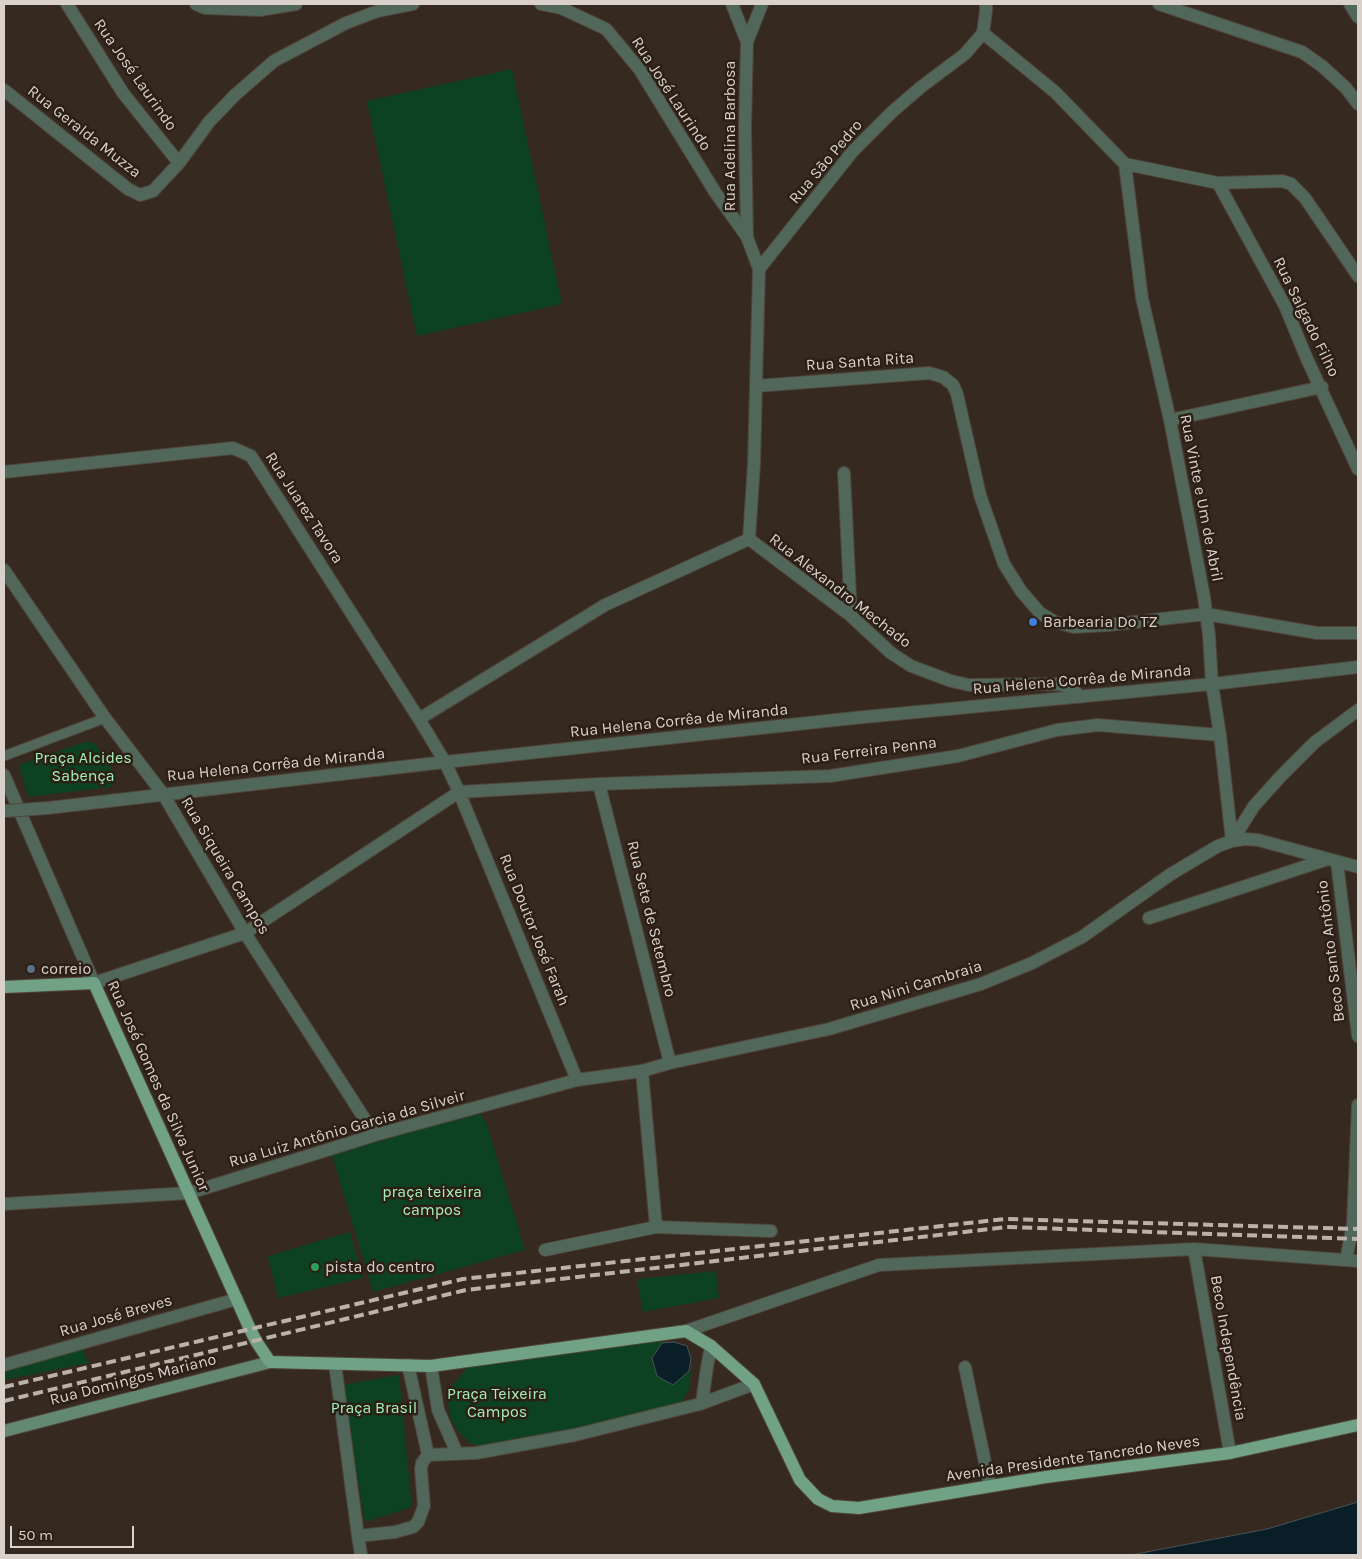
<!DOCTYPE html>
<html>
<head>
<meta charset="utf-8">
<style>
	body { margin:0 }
	#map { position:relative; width:1362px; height:1559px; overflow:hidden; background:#36291f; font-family:Karla,sans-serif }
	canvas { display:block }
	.frame { position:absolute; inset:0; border:5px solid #dad1cb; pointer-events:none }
	.scale { position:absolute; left:10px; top:1526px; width:124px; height:22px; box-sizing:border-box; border:2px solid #dad1cb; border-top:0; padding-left:6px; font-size:15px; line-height:18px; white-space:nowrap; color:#dad1cb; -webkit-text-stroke:4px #2c1f16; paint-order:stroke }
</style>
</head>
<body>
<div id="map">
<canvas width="1362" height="1559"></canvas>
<div class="frame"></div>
<div class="scale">50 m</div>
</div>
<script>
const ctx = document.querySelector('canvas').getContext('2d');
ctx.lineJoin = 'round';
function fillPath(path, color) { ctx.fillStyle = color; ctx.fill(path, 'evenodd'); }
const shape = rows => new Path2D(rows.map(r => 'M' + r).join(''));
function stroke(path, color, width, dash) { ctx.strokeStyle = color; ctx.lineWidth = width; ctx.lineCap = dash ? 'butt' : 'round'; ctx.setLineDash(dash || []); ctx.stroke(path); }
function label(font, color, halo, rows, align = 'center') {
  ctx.font = font + ' Karla,sans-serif'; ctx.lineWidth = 5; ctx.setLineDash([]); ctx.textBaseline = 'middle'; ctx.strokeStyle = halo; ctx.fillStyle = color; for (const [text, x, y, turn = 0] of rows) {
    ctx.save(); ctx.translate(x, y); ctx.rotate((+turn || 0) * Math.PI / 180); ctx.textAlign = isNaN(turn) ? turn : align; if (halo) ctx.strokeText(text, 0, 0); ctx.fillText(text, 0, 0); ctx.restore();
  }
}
fillPath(shape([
	[512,69,562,304,417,336,367,101],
	[85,742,92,742,97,746,116,776,113,784,110,787,28,797,19,765],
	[480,1112,487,1125,525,1250,373,1292,332,1155],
	[350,1232,363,1278,278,1298,268,1256],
	[716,1271,719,1298,643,1312,637,1279],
	[663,1341,679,1350,687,1360,691,1372,689,1390,677,1409,485,1448,470,1443,457,1430,450,1416,448,1403,453,1385,467,1368,491,1361],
	[82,1349,89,1363,4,1380,4,1372],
	[399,1375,412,1507,365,1522,342,1385]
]), '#0c4222');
const water = shape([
	[674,1342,687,1346,691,1359,689,1371,673,1385,657,1376,652,1358,662,1343,674,1342],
	[1358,1502,1358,1555,1131,1555,1267,1529,1358,1502]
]);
fillPath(water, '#091e27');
stroke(water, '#485458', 1);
const lane = shape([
	[4,756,105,718]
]);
const street = shape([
	[67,4,123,93,179,163],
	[196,4,205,8,260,10,296,4],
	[541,4,561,8,606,29,640,70,715,192,747,237],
	[732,4,747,42],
	[1159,4,1302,52,1322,66,1346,88,1358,104],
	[1350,4,1358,17],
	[983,33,1055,92,1125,164],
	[983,33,986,11,986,4],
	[4,90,128,189,140,195,153,191,179,163,209,122,235,95,274,61,346,23,378,11,413,4],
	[1125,164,1142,298,1170,420,1204,597,1209,635,1212,684,1220,735,1232,841],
	[1125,164,1218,183,1282,181,1291,184,1305,198,1358,276],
	[1218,183,1285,306,1307,359,1358,469],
	[759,269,747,237,745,128,747,42,762,4],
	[756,386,929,373,943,377,953,385,957,394,980,495,1004,564,1021,591,1040,613,1055,622,1074,627,1108,625,1206,614,1317,633,1358,633],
	[1170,420,1322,387],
	[4,472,233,448,251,456,419,719,445,762,459,792,577,1080],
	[844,473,851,616],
	[749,539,754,464,759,269,853,151,892,112,921,87,965,54,983,33],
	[749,539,851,616,891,653,911,666,951,681,969,685,1060,684,1074,690,1080,697],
	[4,570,105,718,163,794,245,933,375,1135],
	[419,719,605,605,749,539],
	[4,775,94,983,245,933,459,792,599,784,830,776,958,756,1057,730,1098,725,1220,735],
	[599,784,670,1063],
	[48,808,445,762,854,718,1212,684,1358,667],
	[1232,841,1254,806,1281,776,1315,742,1358,710],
	[1337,862,1358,1036],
	[1149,918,1328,859],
	[642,1071,656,1227],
	[4,1204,189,1193,375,1135,577,1080,642,1071,670,1063,829,1029,981,984,1032,963,1082,937,1171,874,1218,846,1232,841,1245,839,1258,840,1358,867],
	[1194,1249,1230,1453],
	[545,1250,656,1227,771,1231],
	[1346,1260,1353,1224,1358,1105],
	[686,1331,879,1265,1194,1249,1358,1261],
	[335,1364,358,1536],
	[4,1365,237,1299],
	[431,1366,438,1410,457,1453],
	[965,1367,990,1486],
	[702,1403,707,1367,711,1346],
	[428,1455,476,1453,575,1435,700,1404,754,1384],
	[361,1555,358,1536,395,1532,413,1527,418,1522,424,1506,421,1469,422,1463,428,1455,408,1365]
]);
const secondary = shape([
	[4,1431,270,1362]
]);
const primary = shape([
	[4,987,94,983,250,1329,256,1341,270,1362,431,1366,686,1331,711,1346,754,1384,800,1480,818,1499,832,1506,859,1508,1046,1477,1230,1453,1358,1425]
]);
stroke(lane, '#50443b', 11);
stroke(street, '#50443b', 14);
stroke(secondary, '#50443b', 14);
stroke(primary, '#50443b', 14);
stroke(lane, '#506759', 9);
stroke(street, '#506759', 12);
stroke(secondary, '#638972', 12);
stroke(primary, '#72a285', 12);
stroke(shape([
	[4,1387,463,1279,1005,1219,1358,1229],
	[4,1401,466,1290,1007,1227,1358,1239]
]), '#bcb2ac', 4, [10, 5]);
const streetBridge = shape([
	[5,811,48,808]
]);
stroke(streetBridge, '#50443b', 14, []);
stroke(streetBridge, '#506759', 12);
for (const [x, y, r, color] of [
	[1033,622,5,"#3f7fe0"],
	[31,969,5,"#5c6f8a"],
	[315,1267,5,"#2e9e5b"]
]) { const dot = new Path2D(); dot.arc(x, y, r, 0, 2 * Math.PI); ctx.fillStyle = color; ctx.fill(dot); stroke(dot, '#2c1f16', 2); }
label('16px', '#dad1cb', '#2c1f16', [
	["Rua José Laurindo",135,75,55],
	["Rua José Laurindo",671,94,57],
	["Rua Geralda Muzza",84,132,38],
	["Rua Adelina Barbosa",730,136,-90],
	["Rua São Pedro",826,162,-50],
	["Rua Salgado Filho",1306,317,64],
	["Rua Santa Rita",860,362,-4],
	["Rua Vinte e Um de Abril",1201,498,79],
	["Rua Juarez Tavora",304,508,57],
	["Rua Alexandro Mechado",840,591,38],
	["Rua Helena Corrêa de Miranda",1082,680,-5],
	["Rua Helena Corrêa de Miranda",679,721,-6],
	["Rua Ferreira Penna",869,751,-7],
	["Rua Helena Corrêa de Miranda",276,765,-6],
	["Rua Siqueira Campos",225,866,59],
	["Rua Sete de Setembro",651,919,76],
	["Rua Doutor José Farah",534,930,68],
	["Beco Santo Antônio",1331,951,-97],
	["Rua Nini Cambraia",916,986,-17],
	["Rua José Gomes da Silva Junior",158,1086,66],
	["Rua Luiz Antônio Garcia da Silveir",347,1129,-16],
	["Rua José Breves",116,1316,-16],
	["Beco Independência",1228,1348,80],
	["Rua Domingos Mariano",133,1380,-14],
	["Avenida Presidente Tancredo Neves",1073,1459,-8]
]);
label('16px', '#dad1cb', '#2c1f16', [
	["Barbearia Do TZ",1043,622],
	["correio",41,969],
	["pista do centro",325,1267]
], 'left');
label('16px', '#a3f1b8', '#2c1f16', [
	["Praça Alcides",83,758],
	["Sabença",83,776],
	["praça teixeira",432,1192],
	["campos",432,1210],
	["Praça Teixeira",497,1394],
	["Campos",497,1412],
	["Praça Brasil",374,1408]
]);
</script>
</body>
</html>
